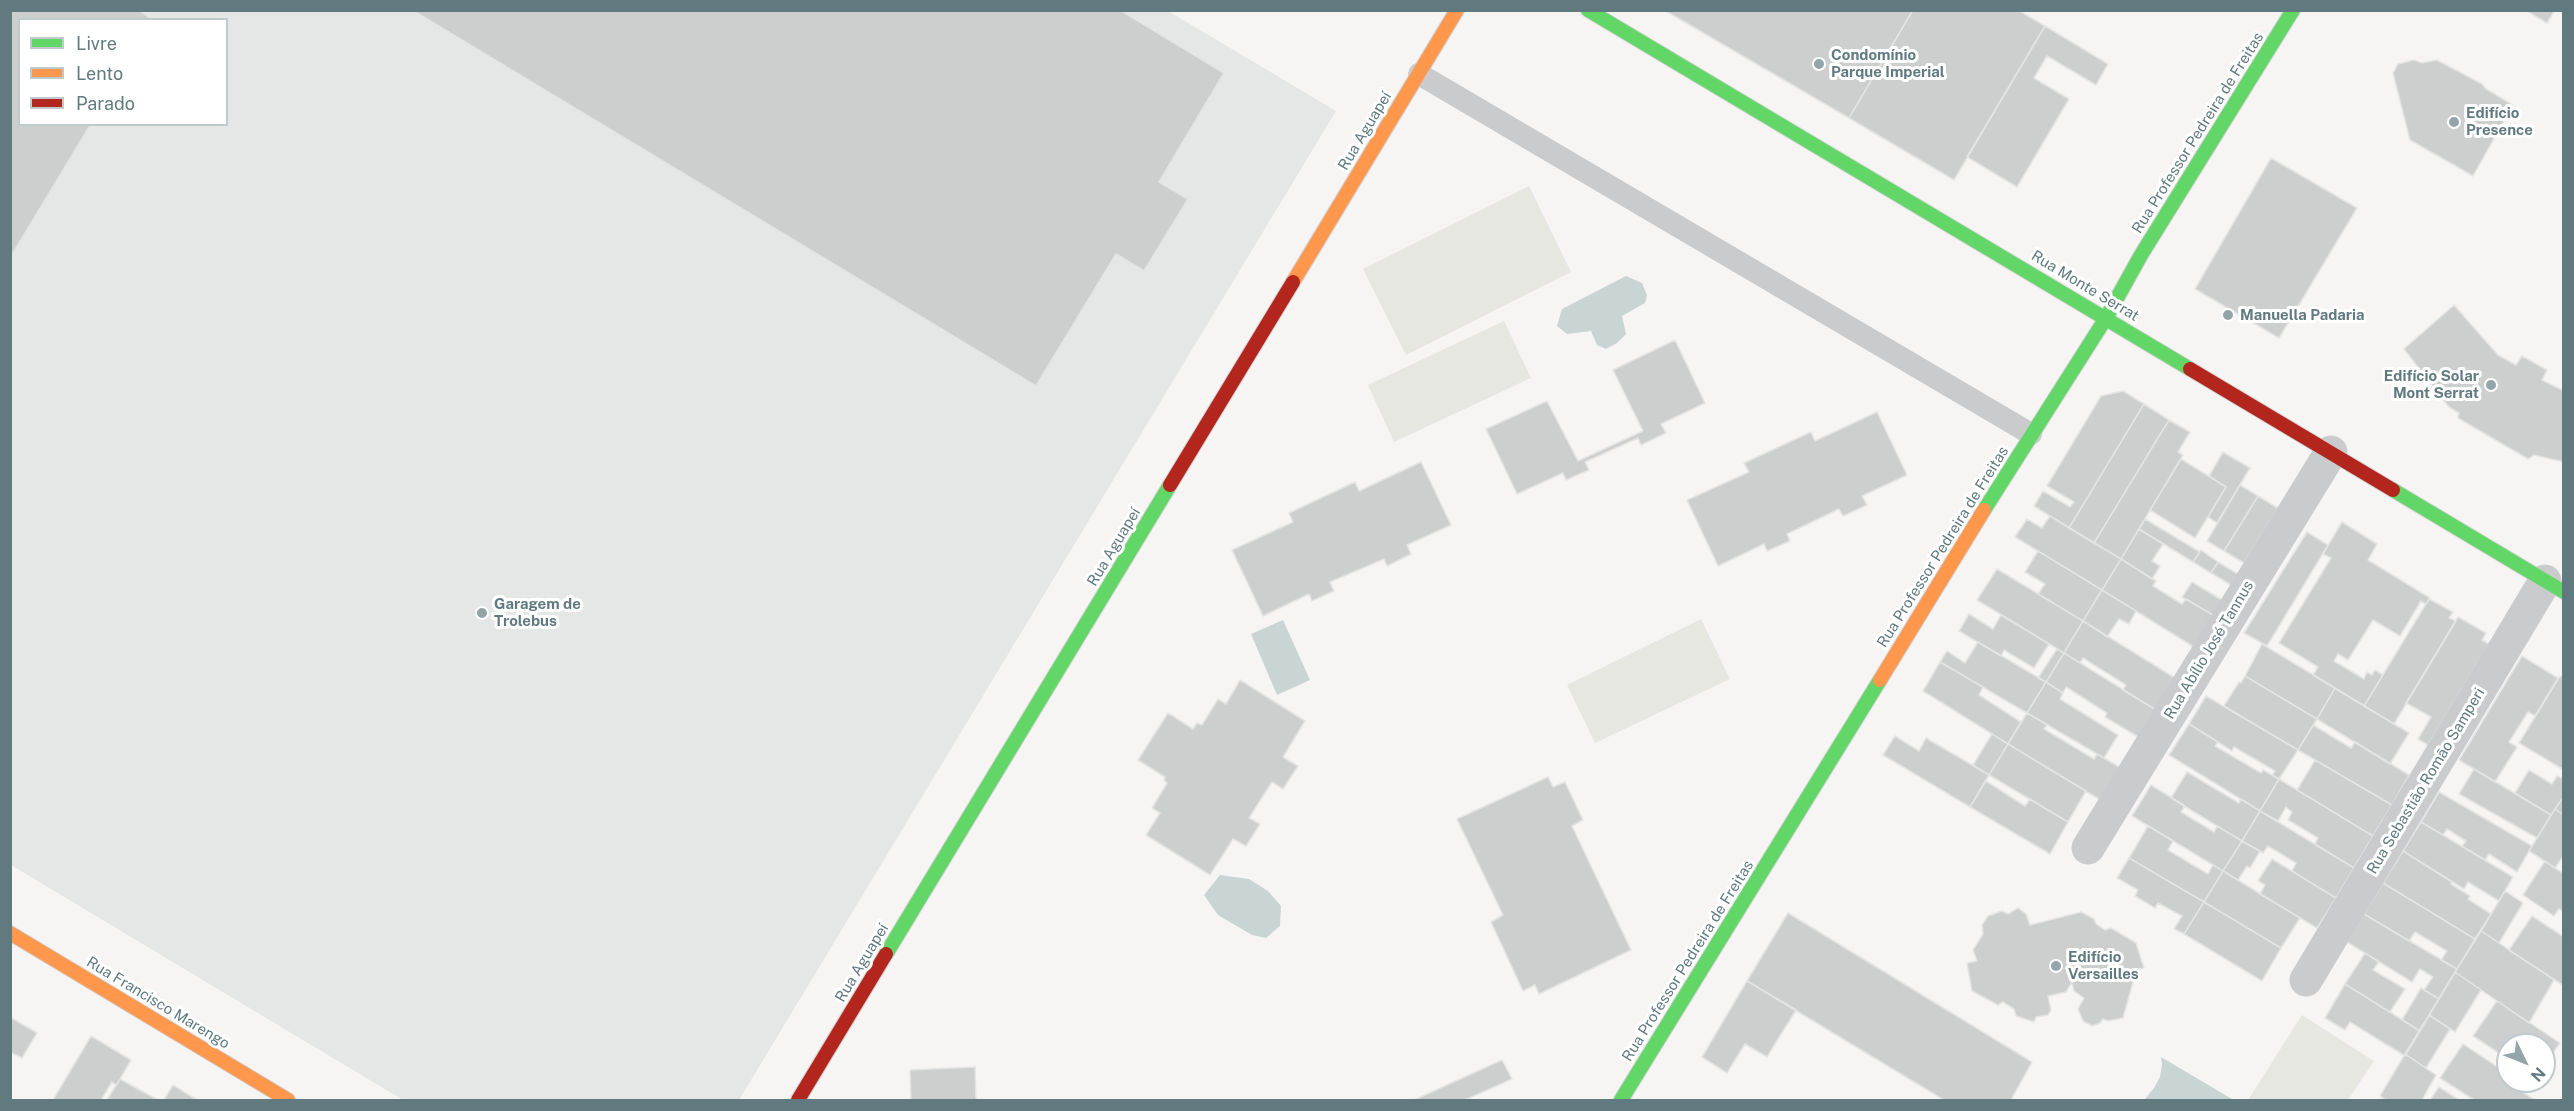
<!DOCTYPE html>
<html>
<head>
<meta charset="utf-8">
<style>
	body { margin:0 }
	#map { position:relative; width:2574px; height:1111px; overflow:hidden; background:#f6f5f4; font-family:"Public Sans",sans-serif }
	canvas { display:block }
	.frame { position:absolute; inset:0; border:12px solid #607a80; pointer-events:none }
	.legend { position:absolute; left:18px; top:18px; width:210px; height:108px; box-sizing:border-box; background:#fff; border:2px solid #bfcacc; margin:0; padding:8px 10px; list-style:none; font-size:18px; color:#607a80 }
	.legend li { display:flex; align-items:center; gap:12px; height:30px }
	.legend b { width:30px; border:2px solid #bfcacc }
	.north { position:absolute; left:2496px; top:1033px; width:60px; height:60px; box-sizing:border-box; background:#fff; border:2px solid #bfcacc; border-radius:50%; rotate:133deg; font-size:16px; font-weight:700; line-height:24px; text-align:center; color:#607a80 }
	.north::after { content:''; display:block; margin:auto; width:21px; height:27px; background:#94a5a9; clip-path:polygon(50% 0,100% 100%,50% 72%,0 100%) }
</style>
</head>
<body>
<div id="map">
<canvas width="2574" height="1111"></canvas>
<div class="frame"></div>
<ul class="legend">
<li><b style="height:8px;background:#63d668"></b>Livre</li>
<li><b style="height:8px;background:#ff974d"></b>Lento</li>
<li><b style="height:8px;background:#b3261e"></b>Parado</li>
</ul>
<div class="north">N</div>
</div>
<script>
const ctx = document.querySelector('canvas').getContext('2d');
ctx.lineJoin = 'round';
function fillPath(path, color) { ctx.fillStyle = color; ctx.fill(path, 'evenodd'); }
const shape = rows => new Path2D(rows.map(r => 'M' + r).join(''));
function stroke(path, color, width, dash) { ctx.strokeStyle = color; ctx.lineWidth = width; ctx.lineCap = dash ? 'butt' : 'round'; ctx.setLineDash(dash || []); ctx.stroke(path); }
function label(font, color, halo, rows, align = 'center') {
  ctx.font = font + ' "Public Sans",sans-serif'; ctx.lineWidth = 6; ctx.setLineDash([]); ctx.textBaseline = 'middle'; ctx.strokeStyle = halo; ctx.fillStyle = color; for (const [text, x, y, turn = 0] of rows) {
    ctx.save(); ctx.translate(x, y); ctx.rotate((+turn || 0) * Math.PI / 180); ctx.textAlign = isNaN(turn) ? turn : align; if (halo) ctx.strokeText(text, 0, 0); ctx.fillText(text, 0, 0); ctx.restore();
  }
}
fillPath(shape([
	[10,11,1168,11,1336,111,739,1100,403,1100,11,865],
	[20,20,226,20,226,124,20,124]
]), '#e5e7e6');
fillPath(shape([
	[1529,186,1571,272,1406,355,1363,269],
	[1504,321,1531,378,1394,442,1368,385],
	[1701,619,1730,679,1595,743,1567,685],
	[2302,1015,2374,1061,2348,1100,2248,1100]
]), '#e6e7e1');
fillPath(shape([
	[1626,276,1642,283,1647,295,1645,303,1622,316,1626,334,1617,343,1606,349,1597,345,1591,331,1567,334,1557,326,1562,309],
	[1283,620,1310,680,1277,695,1251,634],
	[1220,875,1249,879,1268,891,1281,906,1280,926,1266,938,1252,935,1218,915,1204,895],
	[2161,1057,2232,1099,2230,1100,2136,1100,2145,1099,2154,1088,2160,1077,2162,1064]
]), '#c8d5d4');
const building = shape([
	[10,10,138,10,153,20,20,20,20,124,91,124,10,258,10,10],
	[412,10,1120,10,1224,73,1159,182,1188,199,1144,271,1116,254,1036,386,412,10],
	[1664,10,1913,10,1849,118,1664,10],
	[1913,10,2018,10,2045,26,1954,180,1849,118,1913,10],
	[2525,10,2555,10,2547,23,2525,10],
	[2045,26,2108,64,2096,85,2047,56,2034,78,2069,99,2017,187,1967,157,2045,26],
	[2414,60,2422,63,2437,60,2482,84,2486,89,2513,105,2473,176,2410,140,2393,73,2398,64,2414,60],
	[2271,158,2357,208,2279,338,2195,289,2271,158],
	[2454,305,2498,355,2516,365,2522,356,2547,370,2542,380,2564,391,2564,462,2534,455,2528,459,2458,418,2459,413,2449,407,2404,349,2454,305],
	[1675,340,1705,403,1661,424,1666,433,1641,445,1638,438,1585,462,1589,470,1566,480,1563,473,1517,494,1486,429,1547,401,1578,461,1643,431,1613,370,1675,340],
	[2123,391,2144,404,2069,528,2034,506,2043,491,2070,507,2074,502,2047,486,2101,396,2123,391],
	[2144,404,2169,420,2094,543,2069,528,2144,404],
	[1877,412,1907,475,1862,496,1867,505,1843,516,1839,509,1787,534,1790,541,1767,551,1764,544,1718,566,1687,500,1749,472,1744,463,1811,432,1815,441,1877,412],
	[2169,420,2190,432,2178,452,2183,455,2121,559,2094,543,2169,420],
	[2223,452,2250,468,2217,523,2208,517,2226,487,2209,476,2223,452],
	[2181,459,2226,487,2195,538,2150,510,2181,459],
	[1421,462,1451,525,1407,545,1411,554,1387,566,1384,559,1330,582,1334,591,1312,601,1309,594,1263,616,1232,550,1293,522,1289,513,1355,482,1359,491,1421,462],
	[2240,485,2258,496,2224,551,2207,541,2240,485],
	[2258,496,2278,508,2244,563,2224,551,2258,496],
	[2050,516,2121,559,2102,590,2015,537,2027,519,2042,528,2050,516],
	[2145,519,2200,552,2193,562,2139,529,2145,519],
	[2342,522,2377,544,2368,560,2430,598,2426,604,2421,601,2400,636,2373,620,2348,660,2338,654,2334,661,2364,679,2367,672,2372,675,2375,670,2383,675,2364,706,2313,675,2318,667,2279,643,2331,558,2323,554,2342,522],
	[2139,529,2163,544,2152,561,2160,566,2152,579,2121,559,2139,529],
	[2307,532,2328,545,2267,646,2244,633,2307,532],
	[2201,550,2218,562,2211,573,2193,562,2201,550],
	[2038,551,2102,590,2083,621,2038,594,2045,584,2025,572,2038,551],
	[2121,559,2156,581,2153,586,2182,604,2186,599,2213,615,2194,647,2102,590,2121,559],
	[2218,562,2238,574,2231,585,2211,573,2218,562],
	[1997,569,2083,621,2064,653,1977,600,1997,569],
	[2192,582,2222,600,2213,615,2182,597,2192,582],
	[2102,590,2136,611,2129,624,2119,619,2107,637,2083,621,2102,590],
	[2429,599,2453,612,2449,618,2456,621,2394,724,2364,706,2429,599],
	[1969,614,1993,629,2001,615,2049,644,2034,668,2004,650,2001,656,1959,631,1969,614],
	[2458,617,2486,633,2482,640,2489,644,2428,745,2418,739,2431,717,2406,703,2458,617],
	[2083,621,2175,678,2156,710,2123,690,2126,685,2083,658,2080,663,2064,653,2083,621],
	[1978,642,2046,682,2027,713,1940,662,1947,651,1965,663,1978,642],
	[2262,644,2335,688,2317,719,2245,676,2262,644],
	[2057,649,2064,653,2046,682,2038,678,2057,649],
	[2064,653,2156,710,2140,738,2105,717,2107,713,2066,687,2063,693,2046,682,2064,653],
	[2522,656,2558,678,2535,716,2528,712,2509,742,2517,747,2495,782,2459,760,2522,656],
	[1940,662,1983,687,1979,695,2021,722,2008,744,1923,691,1940,662],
	[2245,676,2317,719,2298,750,2224,706,2239,682,2241,683,2245,676],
	[2560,676,2564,678,2564,770,2519,743,2560,676],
	[1240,680,1305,721,1283,757,1298,766,1283,789,1272,782,1249,818,1260,824,1246,846,1233,839,1210,875,1146,835,1160,813,1152,808,1167,783,1164,780,1165,777,1138,760,1168,713,1193,729,1197,723,1202,725,1218,699,1226,704,1240,680],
	[2046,682,2063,693,2060,699,2118,735,2104,758,2027,713,2046,682],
	[2335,688,2409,733,2390,764,2317,719,2335,688],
	[2206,696,2298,750,2279,779,2272,775,2275,771,2234,747,2232,751,2189,724,2206,696],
	[2027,713,2047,725,2044,729,2094,759,2097,754,2121,768,2102,801,2008,744,2027,713],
	[2189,724,2218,742,2215,746,2261,773,2263,770,2279,779,2260,811,2169,755,2189,724],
	[2313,725,2351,748,2355,742,2409,775,2392,805,2298,750,2313,725],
	[1992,734,2008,744,1989,775,1973,765,1992,734],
	[1895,736,1919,751,1926,738,1989,775,1970,807,1883,755,1895,736],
	[2008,744,2086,791,2068,822,1989,775,2008,744],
	[2315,760,2392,805,2373,836,2297,790,2315,760],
	[2474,769,2551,815,2537,838,2459,794,2474,769],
	[2529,770,2552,784,2557,776,2564,779,2564,796,2551,815,2515,793,2529,770],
	[2187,772,2239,803,2241,799,2260,811,2242,841,2171,798,2187,772],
	[1548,777,1553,787,1565,782,1583,820,1572,826,1631,950,1539,994,1535,985,1523,991,1491,922,1503,915,1457,819,1548,777],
	[2279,779,2373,836,2354,868,2315,844,2318,838,2288,820,2292,812,2286,807,2278,821,2260,811,2279,779],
	[1986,781,2025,806,2030,799,2068,822,2050,854,1970,807,1986,781],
	[2151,785,2185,806,2181,812,2214,832,2217,826,2242,841,2223,871,2132,816,2151,785],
	[2439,792,2532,846,2517,872,2489,854,2485,860,2462,846,2466,841,2447,829,2443,835,2421,822,2439,792],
	[2564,796,2564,815,2555,809,2564,796],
	[2555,809,2564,815,2564,855,2555,868,2529,851,2555,809],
	[2260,811,2354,868,2336,898,2292,871,2296,863,2268,846,2263,853,2242,841,2260,811],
	[2421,822,2513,877,2499,901,2468,882,2464,889,2403,851,2421,822],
	[2148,826,2173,841,2168,850,2208,874,2213,865,2223,871,2204,902,2129,858,2148,826],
	[2242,841,2260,851,2250,868,2247,866,2238,880,2223,871,2242,841],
	[2403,851,2452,882,2451,884,2470,896,2468,899,2491,914,2475,939,2383,883,2403,851],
	[2129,858,2204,902,2184,934,2174,929,2182,916,2158,903,2155,908,2135,896,2138,890,2117,878,2129,858],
	[2272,859,2336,898,2317,928,2260,894,2265,885,2258,881,2272,859],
	[2545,861,2564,874,2564,912,2559,909,2554,916,2523,895,2545,861],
	[2223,871,2300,918,2281,948,2204,902,2223,871],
	[2383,883,2475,939,2457,969,2441,960,2447,951,2415,932,2409,941,2364,914,2383,883],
	[2505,891,2523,903,2499,943,2481,931,2505,891],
	[2204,902,2281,948,2262,981,2184,934,2204,902],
	[2018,908,2026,914,2030,925,2081,912,2094,919,2096,924,2105,930,2111,928,2136,943,2144,968,2130,971,2133,982,2123,1018,2108,1021,2103,1019,2100,1023,2092,1026,2083,1021,2078,1009,2084,998,2074,991,2072,982,2066,992,2048,996,2051,1010,2048,1015,2036,1017,2034,1022,2016,1016,2014,1009,2003,1002,1998,1005,1972,991,1967,963,1977,961,1973,950,1983,934,1982,925,1988,916,2002,911,2008,914,2018,908],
	[1788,913,2032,1062,2011,1100,1944,1100,1747,981,1788,913],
	[2364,914,2457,969,2439,999,2424,990,2433,977,2420,969,2412,982,2347,942,2364,914],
	[2532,916,2564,937,2564,986,2509,950,2532,916],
	[2481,931,2554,980,2529,1023,2455,972,2481,931],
	[2365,953,2379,962,2373,970,2405,989,2390,1012,2345,984,2365,953],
	[2455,972,2481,990,2455,1032,2429,1015,2455,972],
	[1747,981,1796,1010,1767,1057,1745,1044,1727,1073,1702,1057,1747,981],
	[2345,984,2420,1031,2405,1056,2350,1022,2345,1030,2325,1018,2345,984],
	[2421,988,2439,999,2420,1031,2402,1020,2421,988],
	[2497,1001,2560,1043,2544,1066,2544,1045,2508,1045,2508,1059,2473,1036,2497,1001],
	[2429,1015,2450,1029,2426,1068,2405,1054,2429,1015],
	[10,1017,37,1033,22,1058,10,1052,10,1017],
	[91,1036,131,1060,120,1079,116,1085,112,1082,101,1100,53,1100,91,1036],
	[2463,1044,2508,1074,2508,1081,2518,1081,2528,1088,2524,1093,2535,1100,2474,1100,2440,1078,2463,1044],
	[2405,1054,2436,1075,2422,1100,2386,1100,2380,1096,2405,1054],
	[1502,1060,1512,1079,1465,1100,1414,1100,1502,1060],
	[975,1067,976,1100,911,1100,910,1070,975,1067],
	[120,1079,158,1100,107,1100,120,1079],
	[173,1085,197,1100,164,1100,173,1085],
	[2439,1087,2459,1100,2430,1100,2439,1087]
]);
fillPath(building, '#cdcfcf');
stroke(building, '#e5e4e4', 1.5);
const fast = shape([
	[1588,10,2190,369],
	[2393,490,2564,592],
	[1984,510,2106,318,2141,255,2293,10],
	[886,954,1170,485],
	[1621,1100,1880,680]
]);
const slow = shape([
	[1293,282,1457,10],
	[1880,680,1984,510],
	[10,933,288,1100]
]);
const jam = shape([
	[2190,369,2393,490],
	[1170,485,1293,282],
	[798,1100,886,954]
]);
stroke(fast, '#d2d3d4', 16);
stroke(slow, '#d2d3d4', 16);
stroke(jam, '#d2d3d4', 16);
stroke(shape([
	[1419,74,2031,434]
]), '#cacbcc', 22);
stroke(shape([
	[2088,848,2331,452],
	[2306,980,2545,581]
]), '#cacbcc', 33);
stroke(fast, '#63d668', 14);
stroke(slow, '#ff974d', 14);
stroke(jam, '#b3261e', 14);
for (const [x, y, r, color] of [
	[1819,64,6,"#94a5a9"],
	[2454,122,6,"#94a5a9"],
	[2228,315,6,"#94a5a9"],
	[2491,385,6,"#94a5a9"],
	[482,613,6,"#94a5a9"],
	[2056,966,6,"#94a5a9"]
]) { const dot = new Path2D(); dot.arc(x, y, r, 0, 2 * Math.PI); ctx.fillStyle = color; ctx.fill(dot); stroke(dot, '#fff', 2); }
label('bold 15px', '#607a80', '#fff', [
	["Condomínio",1831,55],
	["Parque Imperial",1831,72],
	["Edifício",2466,113],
	["Presence",2466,130],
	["Manuella Padaria",2240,315],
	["Edifício Solar",2479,376,"right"],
	["Mont Serrat",2479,393,"right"],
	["Garagem de",494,604],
	["Trolebus",494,621],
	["Edifício",2068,957],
	["Versailles",2068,974]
], 'left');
label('15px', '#607a80', '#fff', [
	["Rua Aguapeí",1365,131,-59],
	["Rua Professor Pedreira de Freitas",2198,133,-58],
	["Rua Monte Serrat",2085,286,31],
	["Rua Aguapeí",1114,547,-59],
	["Rua Professor Pedreira de Freitas",1943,547,-58],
	["Rua Abílio José Tannus",2209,650,-59],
	["Rua Sebastião Romão Samperi",2426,781,-59],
	["Rua Professor Pedreira de Freitas",1688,961,-58],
	["Rua Aguapeí",862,963,-59],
	["Rua Francisco Marengo",158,1003,31]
]);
</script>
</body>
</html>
